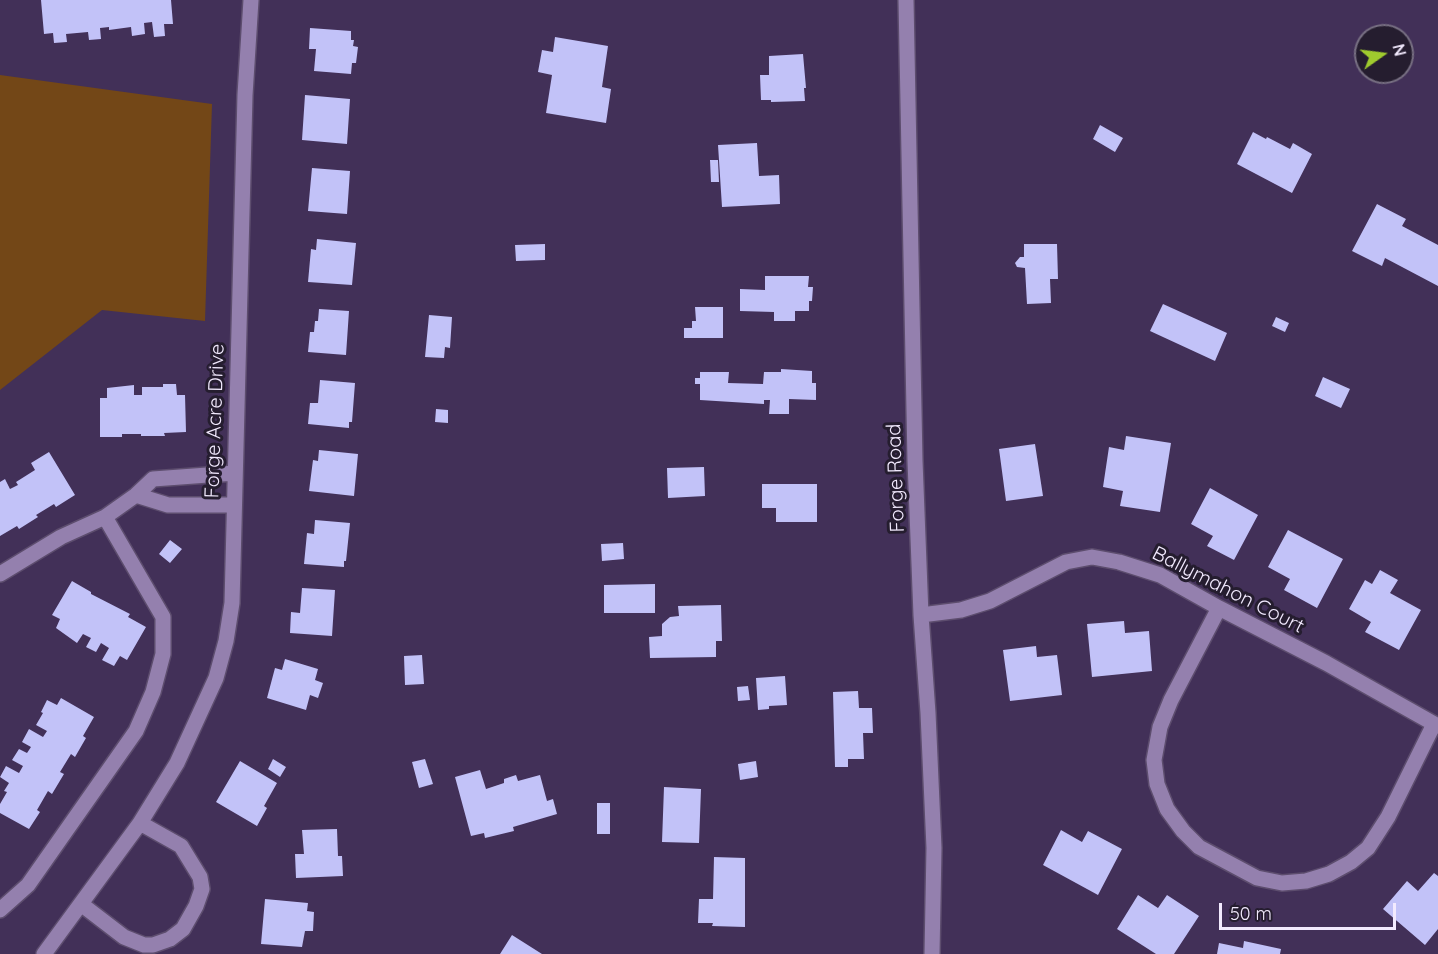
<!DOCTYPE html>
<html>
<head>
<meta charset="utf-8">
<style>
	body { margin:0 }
	#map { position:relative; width:1438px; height:954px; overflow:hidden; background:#423058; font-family:Quicksand,sans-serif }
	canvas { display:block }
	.north { position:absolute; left:1354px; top:24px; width:60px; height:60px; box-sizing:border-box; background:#251d2f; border:2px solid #776f82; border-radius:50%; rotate:76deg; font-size:16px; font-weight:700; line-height:24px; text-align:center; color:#f2eafe }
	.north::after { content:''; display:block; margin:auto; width:21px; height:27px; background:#9fca2e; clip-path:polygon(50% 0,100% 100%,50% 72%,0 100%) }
	.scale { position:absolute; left:1219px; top:903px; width:177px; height:27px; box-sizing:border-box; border:3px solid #f2eafe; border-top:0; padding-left:8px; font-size:18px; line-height:21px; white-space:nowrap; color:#f2eafe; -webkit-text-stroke:4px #251d2f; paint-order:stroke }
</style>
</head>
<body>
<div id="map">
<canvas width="1438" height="954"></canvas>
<div class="north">N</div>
<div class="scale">50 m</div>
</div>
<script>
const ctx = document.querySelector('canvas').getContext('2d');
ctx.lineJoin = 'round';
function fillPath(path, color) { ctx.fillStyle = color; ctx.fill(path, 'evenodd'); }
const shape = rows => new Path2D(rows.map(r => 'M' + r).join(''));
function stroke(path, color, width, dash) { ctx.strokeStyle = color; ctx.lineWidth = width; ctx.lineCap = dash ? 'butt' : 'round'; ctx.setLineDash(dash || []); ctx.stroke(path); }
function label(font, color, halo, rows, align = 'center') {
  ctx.font = font + ' Quicksand,sans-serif'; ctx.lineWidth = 6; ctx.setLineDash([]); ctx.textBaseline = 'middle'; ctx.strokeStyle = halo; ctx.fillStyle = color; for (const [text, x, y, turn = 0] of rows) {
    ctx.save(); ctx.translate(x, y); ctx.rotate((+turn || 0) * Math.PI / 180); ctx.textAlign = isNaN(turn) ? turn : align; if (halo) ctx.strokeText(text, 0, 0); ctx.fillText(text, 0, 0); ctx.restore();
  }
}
fillPath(shape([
	[0,75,212,104,205,321,102,310,0,390]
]), '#734717');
fillPath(shape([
	[41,0,171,0,173,24,164,24,165,36,154,37,152,22,144,23,145,34,132,36,131,27,109,30,109,27,100,28,101,39,89,40,88,32,66,34,67,42,54,43,53,33,44,34],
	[310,28,351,31,351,40,354,40,353,46,358,47,356,63,352,63,351,74,314,71,316,49,309,49],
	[555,37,608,46,602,87,611,89,606,123,546,113,552,75,538,72,542,50,553,52],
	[803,54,806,88,804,88,805,101,771,102,771,100,761,100,760,75,769,75,769,56],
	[305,95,350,99,347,144,302,140],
	[1100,125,1123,138,1115,152,1093,139],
	[1253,132,1266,139,1267,137,1290,149,1293,143,1312,154,1292,193,1237,164],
	[757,143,759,176,779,175,780,204,722,207,718,145],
	[710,160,718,160,719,182,711,182],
	[312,168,350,171,347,214,308,211],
	[1377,204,1406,219,1402,226,1438,245,1438,286,1385,258,1382,266,1352,251],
	[317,239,356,243,352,285,308,282,311,249,316,250],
	[545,244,545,260,516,261,515,245],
	[1024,244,1057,244,1058,279,1050,279,1051,303,1027,304,1025,268,1017,267,1015,263,1020,257,1024,257],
	[765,276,809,276,808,287,813,287,812,301,809,301,809,311,795,311,795,321,774,321,774,312,740,311,740,289,765,290],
	[1163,304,1227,333,1215,361,1150,331],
	[695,307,723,307,723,338,684,338,684,328,692,328,692,321,696,321],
	[319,309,349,311,346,355,308,352,310,332,314,332,315,321,318,321],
	[429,315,452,317,450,348,445,347,444,358,425,357],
	[1276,317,1289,323,1285,332,1272,326],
	[781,369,812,371,812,383,816,383,816,400,789,399,789,414,769,414,770,400,764,400,764,404,700,400,700,384,695,384,695,378,700,378,700,372,729,372,728,383,763,384,764,372,781,372],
	[1323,377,1350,389,1341,408,1315,396],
	[320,380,355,383,352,422,349,422,349,428,308,424,310,403,318,403],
	[163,384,176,384,177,395,185,395,186,432,164,433,165,436,141,436,141,434,122,434,122,437,100,437,100,398,107,398,107,388,134,385,134,395,142,395,142,387,163,387],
	[436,409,448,410,448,423,435,422],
	[1126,436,1171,443,1160,512,1120,506,1123,491,1103,487,1109,447,1124,450],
	[1035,444,1043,496,1006,501,999,449],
	[319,450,358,454,354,496,309,491,313,460,318,461],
	[49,452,75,495,56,507,54,504,36,515,38,517,19,529,17,526,0,536,0,482,5,479,10,489,18,485,16,482,35,470,31,463],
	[704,467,705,496,668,498,667,468],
	[762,484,817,484,817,522,776,522,776,508,762,508],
	[1210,488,1258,515,1234,560,1207,546,1213,536,1191,524],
	[315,520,350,523,346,561,344,561,344,567,304,564,307,533,314,534],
	[1288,530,1343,559,1317,608,1284,590,1290,579,1268,567],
	[170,540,182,549,170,563,159,554],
	[623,543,624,559,602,561,601,544],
	[1380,570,1398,580,1390,593,1421,610,1399,650,1365,632,1371,622,1349,609,1365,580,1372,584],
	[72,581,91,592,91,594,130,614,128,617,146,627,127,660,120,656,114,666,102,660,109,648,101,643,96,652,86,647,91,638,83,634,77,643,56,628,60,619,52,615],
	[655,584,655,613,604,613,604,585],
	[302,588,335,590,332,636,290,633,291,612,300,613],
	[721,605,722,641,716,641,716,657,650,658,649,637,662,636,662,624,670,617,679,616,678,606],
	[1124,621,1125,633,1149,631,1152,671,1092,677,1087,624],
	[1036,646,1037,657,1057,655,1062,695,1010,701,1003,650],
	[422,655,424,684,405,685,404,656],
	[285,659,318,669,315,680,323,683,318,698,310,695,306,710,267,698,275,668,282,670],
	[785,676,787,705,769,706,769,709,758,710,756,678],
	[748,686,750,700,738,701,737,687],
	[858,691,859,708,872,708,873,733,863,733,864,759,848,759,848,767,835,767,833,692],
	[61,698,94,717,83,736,86,738,75,757,71,754,60,772,64,774,52,794,48,791,37,810,40,812,29,829,0,813,0,804,7,792,4,791,9,783,0,777,6,766,19,773,23,766,12,760,19,749,27,753,31,747,22,742,29,729,43,737,47,731,36,725,43,713,41,712,47,700,57,705],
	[273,759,286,767,280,777,268,769],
	[425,759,433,784,419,788,412,762],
	[240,761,277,783,264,806,267,808,257,826,216,802],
	[756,761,758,777,740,780,738,764],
	[480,770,486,789,504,783,504,779,516,775,518,781,540,775,547,801,553,799,557,814,513,827,514,831,485,838,484,833,471,836,455,777],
	[664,787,701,789,699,843,662,842],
	[597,803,610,803,610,834,597,834],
	[337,829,338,856,342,856,343,876,296,878,295,854,304,854,302,830],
	[1061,830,1082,842,1088,831,1122,849,1098,895,1043,865],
	[714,857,745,858,745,927,712,926,713,923,698,923,699,899,713,899],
	[1434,873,1438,876,1438,929,1425,945,1383,909,1407,881,1418,891],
	[1138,895,1158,908,1167,895,1199,916,1174,954,1156,954,1117,929],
	[265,899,308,903,307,911,314,912,313,931,305,931,302,947,261,944],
	[512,935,542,954,500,954],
	[1244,941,1281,949,1280,954,1217,954,1219,943,1243,948]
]), '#c2c2f8');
const minor = shape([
	[906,0,915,461,921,615,928,713,934,848,932,954],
	[136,495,168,505,234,505],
	[0,574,61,537,105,517,136,495,153,479,235,473],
	[1219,608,1171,700,1160,727,1154,760,1157,784,1167,809,1183,831,1199,847,1257,878,1282,883,1306,881,1329,874,1351,862,1368,848,1388,817,1434,724],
	[921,615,961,610,990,601,1066,562,1092,557,1119,562,1160,575,1219,608,1326,663,1438,726],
	[81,904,124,937,144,945,153,945,170,939,183,929,196,906,202,889,200,877,181,846,140,823],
	[0,910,28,885,136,731,153,692,163,654,163,617,105,517],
	[44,954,140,823,177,763,216,678,226,641,232,603,245,95,251,0]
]);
stroke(minor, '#5d4d6e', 18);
stroke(minor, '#9480ae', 15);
label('20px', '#f2eafe', '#251d2f', [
	["Forge Acre Drive",215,421,-88],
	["Forge Road",896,478,-92],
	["Ballymahon Court",1228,590,27]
]);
</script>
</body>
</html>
